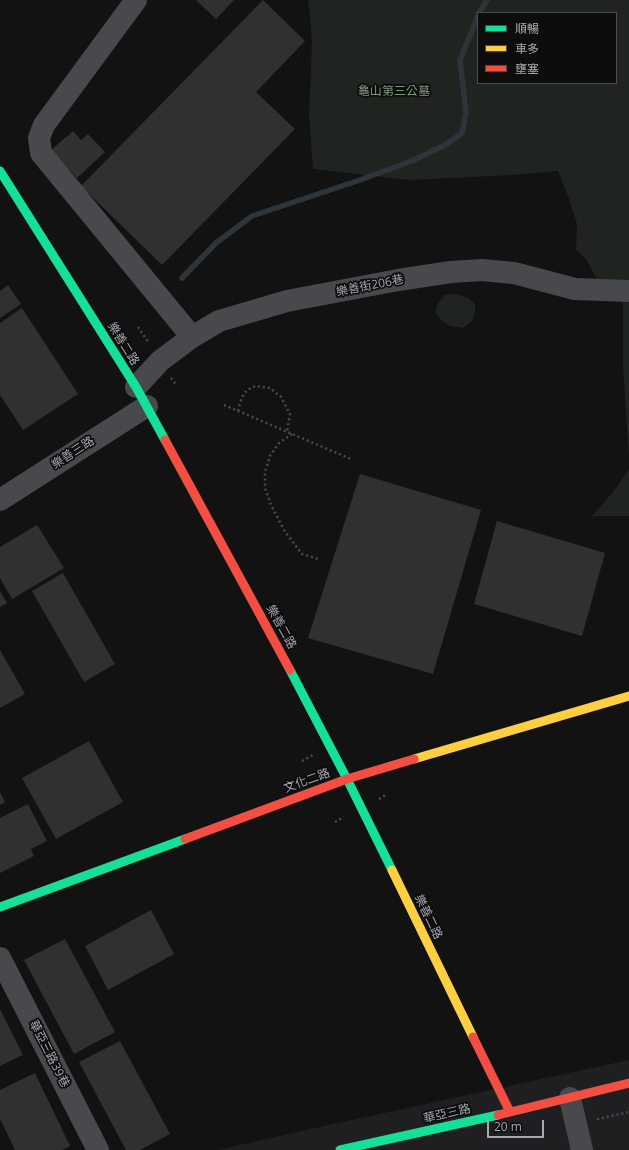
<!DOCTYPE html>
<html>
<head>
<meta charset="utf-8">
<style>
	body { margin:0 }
	#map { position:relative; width:629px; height:1150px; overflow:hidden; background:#121213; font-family:"Open Sans","Noto Sans TC",sans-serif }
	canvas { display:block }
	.legend { position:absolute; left:477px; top:12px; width:140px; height:72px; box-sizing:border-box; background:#0d0d0e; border:1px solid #4a4b50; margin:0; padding:5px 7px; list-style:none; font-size:12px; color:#a5a9b2 }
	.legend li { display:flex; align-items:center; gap:8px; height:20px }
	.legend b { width:20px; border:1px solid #4a4b50 }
	.scale { position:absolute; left:487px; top:1120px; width:57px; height:18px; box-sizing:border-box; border:2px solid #a5a9b2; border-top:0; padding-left:5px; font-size:12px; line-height:14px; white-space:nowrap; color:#a5a9b2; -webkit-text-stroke:3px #0d0d0e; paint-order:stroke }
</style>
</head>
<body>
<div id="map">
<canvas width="629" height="1150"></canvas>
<ul class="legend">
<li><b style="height:5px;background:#16e098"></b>順暢</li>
<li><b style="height:5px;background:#ffcf43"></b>車多</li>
<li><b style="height:5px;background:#f24e42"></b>壅塞</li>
</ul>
<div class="scale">20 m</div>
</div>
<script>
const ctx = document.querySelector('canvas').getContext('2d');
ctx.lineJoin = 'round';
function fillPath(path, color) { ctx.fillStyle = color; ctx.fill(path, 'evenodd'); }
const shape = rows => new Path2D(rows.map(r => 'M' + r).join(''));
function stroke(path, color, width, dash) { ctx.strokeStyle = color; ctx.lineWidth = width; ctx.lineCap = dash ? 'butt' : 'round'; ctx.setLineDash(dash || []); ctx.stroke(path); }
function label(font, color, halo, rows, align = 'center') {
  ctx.font = font + ' "Open Sans","Noto Sans TC",sans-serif'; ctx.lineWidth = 3.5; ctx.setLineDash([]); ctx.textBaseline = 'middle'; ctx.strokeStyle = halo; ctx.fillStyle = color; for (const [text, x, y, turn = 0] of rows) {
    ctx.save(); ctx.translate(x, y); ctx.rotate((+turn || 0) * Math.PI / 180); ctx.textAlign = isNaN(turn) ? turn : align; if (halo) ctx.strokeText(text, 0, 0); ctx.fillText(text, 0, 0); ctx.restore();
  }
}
fillPath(shape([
	[629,1060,629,1150,218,1150,315,1128]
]), '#1f1f21');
fillPath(shape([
	[308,0,629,0,629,457,623,365,623,303,599,283,586,259,576,250,577,224,568,196,558,171,512,175,410,180,313,169,309,115,312,42,310,16],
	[478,13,616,13,616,83,478,83],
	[455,294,468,298,475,304,475,313,472,321,463,328,450,326,440,319,435,311,439,302,445,295],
	[629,469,629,516,592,516,614,491]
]), '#1f2420');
stroke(shape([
	[479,13,487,0],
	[182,278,216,243,252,216,360,180,414,160,447,144,462,133,466,113,460,60,478,16]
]), '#2e353a', 5.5);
fillPath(shape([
	[196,0,234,0,216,19],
	[263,0,305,41,256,92,295,129,162,265,81,186],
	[73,131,81,140,88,134,105,152,77,178,51,150],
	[8,285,21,304,0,318,0,291],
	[22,308,78,394,23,430,0,395,0,323],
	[360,474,481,510,433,674,308,638],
	[497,521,605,553,582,636,474,604],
	[37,525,64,568,12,599,0,578,0,547],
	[63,573,115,664,84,682,32,591],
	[0,591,7,603,0,607],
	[0,650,25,694,0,708],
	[89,741,123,802,56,839,22,778],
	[0,792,5,802,0,805],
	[28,804,47,841,31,849,34,856,0,873,0,818],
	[151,910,174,954,108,990,85,946],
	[65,939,115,1032,74,1054,24,960],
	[0,1009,23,1055,0,1066],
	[120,1041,170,1134,140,1150,126,1150,79,1062],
	[35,1073,70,1146,62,1150,15,1150,0,1119,0,1090]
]), '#303031');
stroke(shape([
	[138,327,149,343],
	[171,378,177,386],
	[224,405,351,459],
	[238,411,242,397,247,390,255,386,270,388,281,397,290,414,287,432],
	[292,434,279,443,270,456,265,472,265,488,271,505,284,530,302,554,318,559],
	[302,761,313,755],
	[379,799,387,794],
	[335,822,344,817],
	[598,1120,598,1119,629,1112]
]), '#4a4b4e', 2.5, [2, 3]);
stroke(shape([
	[136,0,44,125,39,138,41,153,192,337],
	[136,387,160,361,192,337,219,321,287,301,398,280,451,272,482,270,514,273,575,289,629,291],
	[0,500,147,406],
	[0,958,98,1150],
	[570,1098,582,1150]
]), '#48494c', 22);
stroke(shape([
	[0,171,136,387,165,440],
	[290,670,347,779,392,870],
	[0,907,185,839],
	[340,1150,498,1115]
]), '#16e098', 9);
stroke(shape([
	[414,759,629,696],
	[392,870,473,1037]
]), '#ffcf43', 9);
stroke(shape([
	[165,440,290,670],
	[185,839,347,779,414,759],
	[473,1037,510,1112],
	[498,1115,629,1083]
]), '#f24e42', 9);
label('12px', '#7f9b80', '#0d0d0e', [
	["龜山第三公墓",394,92]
]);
label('12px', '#a5a9b2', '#0d0d0e', [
	["樂善街206巷",370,286,-11],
	["樂善二路",123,344,58],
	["樂善三路",73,453,-33],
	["樂善二路",281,627,61],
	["文化二路",307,781,-20],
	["樂善二路",428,917,64],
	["華亞三路39巷",49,1054,63],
	["華亞三路",447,1114,-13]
]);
</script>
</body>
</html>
